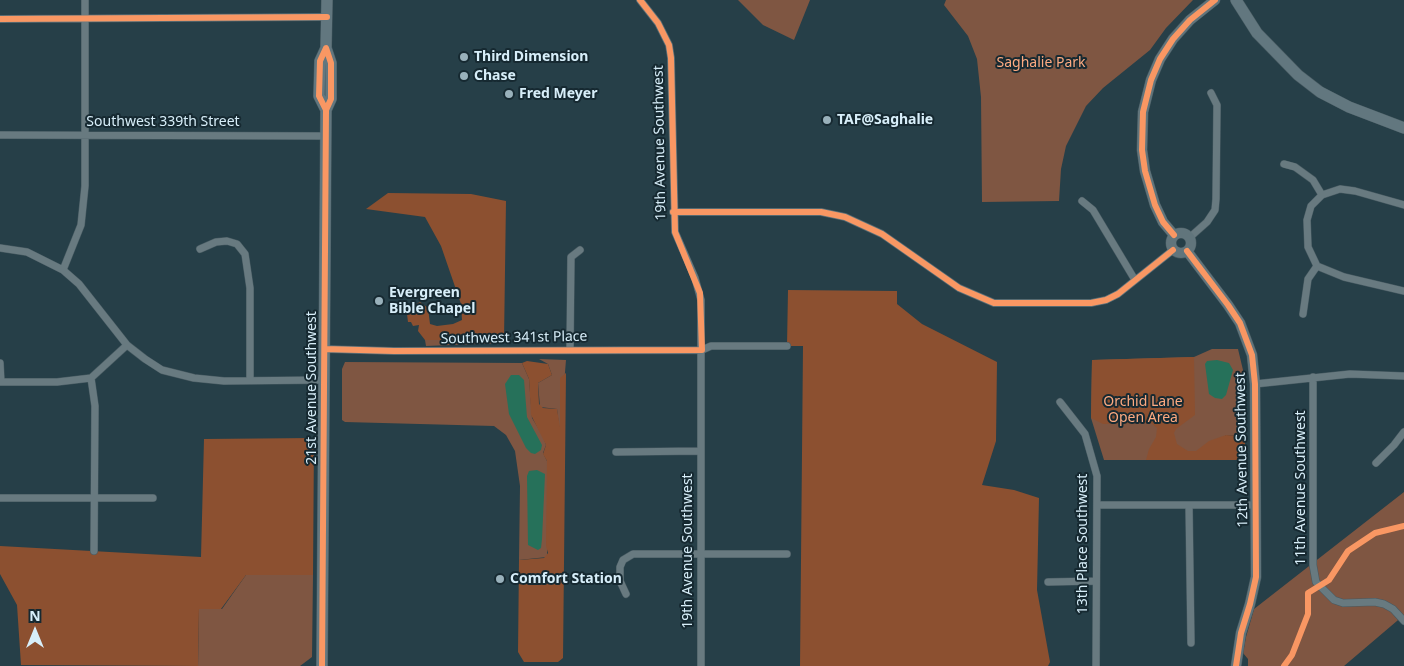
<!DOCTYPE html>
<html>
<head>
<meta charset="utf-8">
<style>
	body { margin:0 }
	#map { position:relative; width:1404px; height:666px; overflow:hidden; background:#263f48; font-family:"Noto Sans",sans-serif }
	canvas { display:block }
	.north { position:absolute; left:10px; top:606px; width:50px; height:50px; -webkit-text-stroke:4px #162931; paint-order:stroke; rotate:0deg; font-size:14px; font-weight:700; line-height:20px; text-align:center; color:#d7eef9 }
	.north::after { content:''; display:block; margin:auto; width:18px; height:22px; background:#d7eef9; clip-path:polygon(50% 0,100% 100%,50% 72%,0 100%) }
</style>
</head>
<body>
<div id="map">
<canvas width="1404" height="666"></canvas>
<div class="north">N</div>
</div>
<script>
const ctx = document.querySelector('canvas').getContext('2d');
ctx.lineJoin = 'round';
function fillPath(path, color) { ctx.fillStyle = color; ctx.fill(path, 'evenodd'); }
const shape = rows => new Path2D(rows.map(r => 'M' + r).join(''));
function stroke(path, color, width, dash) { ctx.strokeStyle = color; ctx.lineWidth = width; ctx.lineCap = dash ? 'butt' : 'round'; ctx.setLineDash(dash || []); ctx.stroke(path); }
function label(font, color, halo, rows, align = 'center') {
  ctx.font = font + ' "Noto Sans",sans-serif'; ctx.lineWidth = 4; ctx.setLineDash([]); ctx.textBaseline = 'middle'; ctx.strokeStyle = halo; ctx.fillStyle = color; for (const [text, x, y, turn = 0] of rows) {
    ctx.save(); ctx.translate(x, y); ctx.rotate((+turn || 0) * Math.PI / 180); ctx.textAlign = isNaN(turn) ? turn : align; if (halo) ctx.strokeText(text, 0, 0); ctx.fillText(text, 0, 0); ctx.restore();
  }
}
fillPath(shape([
	[738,0,810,0,794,40,763,25],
	[946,0,1193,0,1166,28,1150,50,1103,88,1086,106,1066,146,1061,169,1059,201,982,202,981,97,977,59,968,36,944,5],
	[425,340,504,340,504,343,426,346],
	[1212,349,1238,349,1243,370,1245,436,1226,435,1196,460,1104,460,1091,418,1092,360,1194,357],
	[539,359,566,360,560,434,557,409,540,407,538,383,552,375,548,364],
	[345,362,522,363,529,379,532,418,543,436,546,445,543,453,547,461,547,557,519,560,520,486,515,451,506,435,494,426,345,422,342,420,342,369],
	[1404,492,1404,615,1344,666,1248,666,1248,659,1243,653,1246,637,1254,609],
	[246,575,313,575,312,657,300,666,198,666,199,609,222,609]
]), '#7f5642');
fillPath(shape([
	[388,193,471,194,506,201,504,340,425,340,418,331,419,325,413,326,411,322,408,322,407,314,412,313,413,306,420,302,428,308,430,324,437,326,453,324,462,320,461,304,441,246,425,217,366,209],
	[788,290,897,291,897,304,922,324,997,362,996,441,982,485,1014,490,1039,498,1037,590,1050,662,1048,666,800,666,803,346,787,346],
	[1194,357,1195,415,1176,429,1174,433,1177,444,1188,451,1196,451,1209,441,1226,435,1245,436,1245,460,1146,460,1149,449,1156,437,1157,428,1151,423,1103,424,1091,418,1092,360],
	[527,361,548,364,552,375,538,383,539,404,543,408,557,409,560,427,560,378,566,373,563,658,558,662,524,662,518,652,519,560,544,558,548,553,546,546,547,461,543,454,546,445,531,415,529,379,522,363],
	[314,438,313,575,246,575,221,609,199,609,198,666,21,665,17,605,0,574,0,546,201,557,204,439]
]), '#8c5030');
fillPath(shape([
	[1217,360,1229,363,1233,370,1226,395,1222,399,1215,398,1209,394,1205,364,1207,361],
	[511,375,519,375,524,380,527,417,542,445,541,450,535,454,531,453,526,448,509,414,505,384],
	[537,470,545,474,542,539,541,548,538,550,528,545,527,476,529,471]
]), '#26715a');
const street = shape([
	[640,0,658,23,669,45,671,58,675,232,695,278,701,300,701,666],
	[0,19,327,17],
	[0,135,326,136],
	[1284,164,1295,167,1313,180,1322,195,1340,189,1355,191,1404,205],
	[1322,195,1311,206,1307,220,1308,247,1317,266,1344,277,1404,291],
	[1082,201,1093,210,1135,280],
	[673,212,821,212,845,217,882,234,959,288,994,303,1091,303,1106,300,1118,294,1173,250],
	[1189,238,1207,222,1215,210,1216,199,1217,105,1211,93],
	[0,248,27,252,63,270,79,284,127,345],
	[200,249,216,242,227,241,237,244,245,254,250,288,250,380],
	[63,270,81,225,85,186,85,0],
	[1303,314,1308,279,1317,266],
	[325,349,394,351,702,350,711,346,787,346],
	[570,349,571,257,580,250],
	[0,363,1,382],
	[1313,377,1313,565,1316,582,1334,600,1343,603,1375,602,1384,604,1393,609,1404,621],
	[91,378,95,406,94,551],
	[0,382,57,382,91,378,127,345,145,359,162,370,194,378,224,381,325,380],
	[1255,384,1350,374,1404,376],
	[1060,402,1085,434,1097,476,1096,666],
	[616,452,700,451],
	[1376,463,1394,445,1404,432],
	[0,498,153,498],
	[1098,505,1255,505],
	[1189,505,1191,643],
	[1048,582,1096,581],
	[626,594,620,581,620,567,623,560,633,554,787,554]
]);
const secondary = shape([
	'1171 243a10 10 0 1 1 20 0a10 10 0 1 1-20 0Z',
	[1174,235,1163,222,1155,205,1145,171,1142,150,1143,112,1151,80,1160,59,1173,39,1190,20,1215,0],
	[1187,251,1228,305,1240,323,1252,355,1255,384,1256,577,1250,604,1241,633,1236,666]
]);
const primary = shape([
	[1236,0,1257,33,1298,75,1320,92,1349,107,1404,128],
	[326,48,327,0],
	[322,666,326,110,331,99,331,63,326,48,320,61,319,96,326,110]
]);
stroke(street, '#475a61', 8);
stroke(secondary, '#475a61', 11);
stroke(primary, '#475a61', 12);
stroke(street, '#687a80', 7);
stroke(secondary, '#61757c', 10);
stroke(primary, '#62777f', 11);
stroke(shape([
	[0,19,327,17],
	[673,212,821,212,845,217,882,234,959,288,994,303,1091,303,1106,300,1118,294,1173,250],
	[1174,235,1163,222,1155,205,1145,171,1142,150,1143,112,1151,80,1160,59,1173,39,1190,20,1215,0],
	[1187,251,1228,305,1240,323,1252,355,1255,384,1256,577,1250,604,1241,633,1236,666],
	[325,349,394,351,702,350,700,293,675,232,671,58,669,45,658,23,640,0],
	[322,666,326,110,331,99,331,63,326,48,320,61,319,96,326,110],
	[1284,666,1292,655,1308,614,1308,593,1329,580,1348,551,1375,533,1404,526]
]), '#f99763', 6);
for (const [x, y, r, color] of [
	[464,57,5,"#99b1bb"],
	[464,76,5,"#99b1bb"],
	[509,94,5,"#99b1bb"],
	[827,120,5,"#99b1bb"],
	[379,301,5,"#99b1bb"],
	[500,579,5,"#99b1bb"]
]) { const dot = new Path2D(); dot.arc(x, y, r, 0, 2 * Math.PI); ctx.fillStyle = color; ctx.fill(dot); stroke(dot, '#162931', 2); }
label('bold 14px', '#d7eef9', '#162931', [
	["Third Dimension",474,57],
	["Chase",474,76],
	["Fred Meyer",519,94],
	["TAF@Saghalie",837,120],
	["Evergreen",389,293],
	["Bible Chapel",389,309],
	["Comfort Station",510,579]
], 'left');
label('14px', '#fdaa81', '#162931', [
	["Saghalie Park",1041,63],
	["Orchid Lane",1143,402],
	["Open Area",1143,418]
]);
label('14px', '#d7eef9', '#162931', [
	["Southwest 339th Street",163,122],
	["19th Avenue Southwest",660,143,-91],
	["Southwest 341st Place",514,338,-1],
	["21st Avenue Southwest",312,388,-90],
	["12th Avenue Southwest",1242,450,-91],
	["11th Avenue Southwest",1301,488,-90],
	["13th Place Southwest",1083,544,-90],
	["19th Avenue Southwest",688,551,-90]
]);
</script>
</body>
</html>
